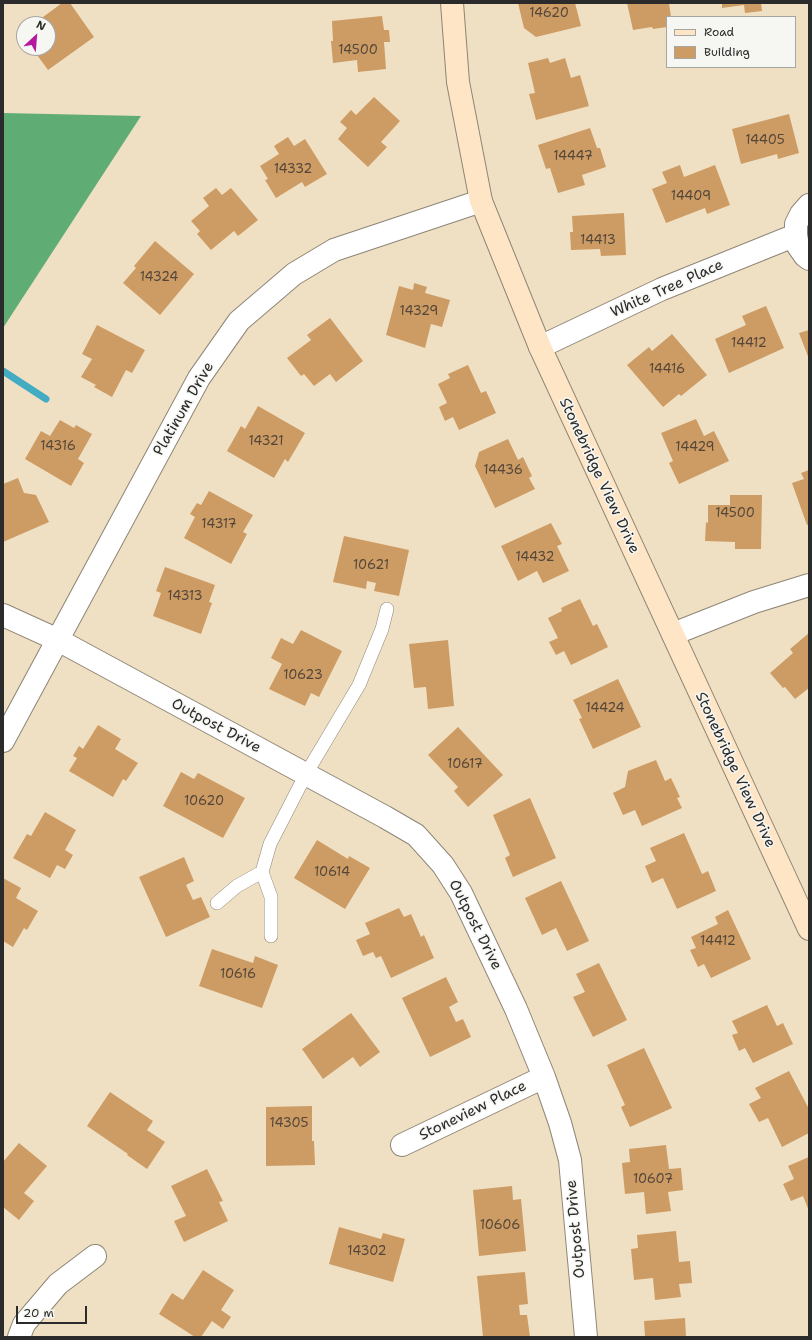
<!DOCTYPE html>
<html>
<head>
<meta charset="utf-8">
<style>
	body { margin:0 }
	#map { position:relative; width:812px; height:1340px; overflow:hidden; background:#f0e0c3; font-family:"Shantell Sans",sans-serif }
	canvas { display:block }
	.frame { position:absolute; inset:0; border:4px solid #2b2b2b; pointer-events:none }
	.legend { position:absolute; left:666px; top:16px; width:130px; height:52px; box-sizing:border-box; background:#f6f6f2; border:1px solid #a5a5a2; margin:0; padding:5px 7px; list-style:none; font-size:12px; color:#2b2b2b }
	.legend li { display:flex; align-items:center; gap:8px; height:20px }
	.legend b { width:20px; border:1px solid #a5a5a2 }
	.north { position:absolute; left:16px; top:16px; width:40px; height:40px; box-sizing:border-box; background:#f6f6f2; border:1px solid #a5a5a2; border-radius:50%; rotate:26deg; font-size:11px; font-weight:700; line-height:16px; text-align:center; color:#2b2b2b }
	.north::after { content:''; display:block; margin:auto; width:14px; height:18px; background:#b5179e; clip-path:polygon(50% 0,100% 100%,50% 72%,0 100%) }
	.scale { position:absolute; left:16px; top:1306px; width:71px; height:18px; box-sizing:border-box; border:2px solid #2b2b2b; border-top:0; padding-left:5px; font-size:12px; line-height:14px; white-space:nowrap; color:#2b2b2b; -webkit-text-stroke:3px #f6f6f2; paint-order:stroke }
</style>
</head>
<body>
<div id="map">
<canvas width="812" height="1340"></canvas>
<div class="frame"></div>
<ul class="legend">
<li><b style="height:5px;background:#fee5c5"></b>Road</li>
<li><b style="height:11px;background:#cd9b64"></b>Building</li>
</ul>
<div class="north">N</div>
<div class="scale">20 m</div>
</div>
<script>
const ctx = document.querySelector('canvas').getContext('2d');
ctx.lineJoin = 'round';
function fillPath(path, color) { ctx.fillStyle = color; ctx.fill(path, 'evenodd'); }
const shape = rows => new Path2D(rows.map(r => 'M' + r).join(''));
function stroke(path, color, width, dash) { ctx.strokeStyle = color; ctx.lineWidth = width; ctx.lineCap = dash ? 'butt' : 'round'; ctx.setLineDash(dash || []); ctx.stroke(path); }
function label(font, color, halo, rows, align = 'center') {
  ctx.font = font + ' "Shantell Sans",sans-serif'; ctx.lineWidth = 3; ctx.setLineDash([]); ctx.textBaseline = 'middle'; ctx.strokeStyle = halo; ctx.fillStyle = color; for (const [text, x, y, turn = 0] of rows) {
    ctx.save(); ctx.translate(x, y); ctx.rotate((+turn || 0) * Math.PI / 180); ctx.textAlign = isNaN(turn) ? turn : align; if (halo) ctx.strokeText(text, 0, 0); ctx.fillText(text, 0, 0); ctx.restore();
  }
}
fillPath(shape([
	[3,113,141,116,3,328]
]), '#60ac75');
stroke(shape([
	[3,371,46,399]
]), '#43acc2', 7);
fillPath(shape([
	[62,3,70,3,94,37,48,70,32,48,48,48,48,24,42,24,39,20],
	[518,3,575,3,581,26,536,37,524,28],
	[627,3,669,3,671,17,667,17,667,27,653,29,652,27,633,30],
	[722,3,761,3,762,11,745,13,744,5,722,8],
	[382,16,384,30,389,30,390,42,384,42,386,69,358,72,357,60,333,63,331,41,333,41,332,21],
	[548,58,550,63,565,58,571,78,580,75,589,106,536,120,529,94,535,93,528,63],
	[374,97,400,121,381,142,387,147,368,167,338,139,347,128,340,122,351,110,356,115],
	[789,114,799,153,778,159,777,154,741,164,732,129],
	[590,128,597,148,600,148,606,167,582,175,585,185,558,193,550,168,546,169,538,145],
	[288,137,294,146,305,139,327,174,305,187,302,182,276,198,265,180,268,179,260,166,279,154,274,146],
	[680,165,684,177,715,165,730,205,707,214,705,208,666,223,652,189,667,183,662,172],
	[216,188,222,195,231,188,258,220,238,236,234,231,211,250,197,234,200,231,191,221,209,206,203,198],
	[624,213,626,255,601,256,600,249,571,250,570,232,573,232,572,216],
	[155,241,194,274,160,315,123,283,136,268,134,266],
	[414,283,427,287,425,293,450,300,442,327,431,324,425,348,386,335,399,286,413,290],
	[766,306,784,348,729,373,715,339,746,325,742,316],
	[330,318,363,361,336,382,330,374,314,386,304,374,301,376,287,358,311,340,307,335],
	[97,325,145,350,132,373,126,370,112,397,94,387,96,385,81,377,92,359,82,354],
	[809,330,809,359,799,333],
	[672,334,707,375,681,396,679,394,663,407,627,365,649,347,652,351],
	[468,365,481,393,486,391,496,413,459,430,453,417,445,421,439,407,447,403,438,384,450,378,448,374],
	[258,406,305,433,288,462,285,459,274,478,227,451,241,426,245,429],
	[696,419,704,436,714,431,729,461,679,484,669,463,673,461,661,433],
	[60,420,74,428,76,425,92,434,78,459,84,463,71,486,25,459,41,431,50,436],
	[508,439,518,460,523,457,532,476,529,478,535,489,495,508,475,466,479,452],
	[809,470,809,524,807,525,792,483,804,479,801,473],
	[18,478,24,493,36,495,49,522,3,542,3,484],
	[209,491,253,515,243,532,247,534,231,564,184,538,195,517,190,514,197,503,201,505],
	[730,495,762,495,761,549,735,549,735,542,705,541,706,522,708,523,708,505,730,505],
	[551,523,562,544,557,546,569,571,543,583,537,571,518,581,501,546],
	[344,536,409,550,399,596,374,591,376,583,367,581,366,589,333,582],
	[165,567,215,585,209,602,212,603,201,634,153,616,161,593,156,591],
	[580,599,593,626,597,624,608,647,571,665,564,651,556,655,549,642,558,638,548,618,562,611,561,608],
	[301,630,342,651,319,697,311,693,305,706,269,689,282,664,271,658,281,638,293,644],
	[809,633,809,688,795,699,785,687,783,688,770,673,793,653,790,649],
	[448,640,454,706,428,709,426,687,414,688,409,644],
	[618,679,641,727,593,749,579,719,582,718,573,700],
	[98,725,121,739,115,749,138,763,126,781,123,779,113,797,69,771,77,758,73,756,79,746,83,749],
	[458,727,503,775,468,807,454,791,458,787,428,755],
	[656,760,665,781,671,778,680,797,677,798,682,808,642,826,635,810,623,815,613,793,625,787,628,771],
	[181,772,194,779,198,773,245,798,223,838,163,806],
	[530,798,556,858,513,877,505,858,510,855,493,815],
	[45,812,76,830,65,850,73,855,65,869,57,865,50,878,13,858,27,834,31,836],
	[684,833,702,874,708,871,716,891,677,909,663,878,652,883,645,866,656,861,650,848],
	[317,840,348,859,349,856,370,868,345,909,294,878],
	[184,857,194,881,186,885,193,900,201,897,210,917,166,937,139,877],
	[3,878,21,888,16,898,38,911,27,930,24,928,13,947,3,941],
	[561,881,589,941,567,951,556,928,542,935,525,898],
	[399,908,404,917,411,914,421,937,424,935,434,958,391,978,381,956,376,958,373,952,363,956,356,940,370,934,365,923],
	[728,910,751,959,711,978,704,964,698,967,690,950,696,948,691,937,718,924,715,917],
	[212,949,253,963,255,956,278,965,262,1008,199,986],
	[599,963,627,1020,593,1037,573,997,585,992,576,974],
	[446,977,458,1002,449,1007,456,1022,463,1019,471,1037,430,1057,402,998],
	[767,1005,777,1026,783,1023,793,1044,753,1063,745,1048,739,1051,732,1035,738,1033,732,1021],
	[351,1013,380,1052,360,1067,353,1057,323,1079,302,1049],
	[644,1048,672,1108,630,1127,621,1107,625,1105,607,1065],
	[789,1071,809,1109,809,1133,782,1147,768,1118,759,1122,749,1104,761,1098,755,1088],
	[110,1092,153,1121,147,1130,165,1142,147,1169,127,1155,128,1154,87,1126],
	[312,1106,312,1141,314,1141,315,1165,266,1166,266,1107],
	[19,1143,47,1166,24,1193,34,1201,19,1220,3,1207,3,1162],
	[666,1145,669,1169,681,1168,683,1190,668,1192,671,1211,646,1214,644,1192,625,1194,622,1163,630,1162,629,1149],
	[809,1157,809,1211,803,1196,791,1201,783,1184,794,1179,788,1166],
	[207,1169,223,1201,219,1202,228,1221,184,1242,174,1221,186,1216,171,1186],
	[512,1186,513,1200,521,1199,526,1251,479,1256,473,1190],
	[339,1227,381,1239,383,1233,405,1239,393,1282,329,1264],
	[676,1231,679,1262,690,1261,692,1283,679,1284,681,1297,655,1300,653,1278,634,1280,631,1249,638,1248,637,1235],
	[203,1270,234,1290,221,1310,231,1317,223,1329,212,1321,201,1337,195,1337,159,1314,172,1293,183,1300],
	[525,1272,528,1304,519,1305,520,1315,527,1315,530,1337,483,1337,477,1276],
	[685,1318,686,1337,645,1337,644,1321]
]), '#cd9b64');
const lane = shape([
	[262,872,271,897,271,936],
	[217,903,237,886,262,872,270,844,306,774,359,685,382,629,387,609]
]);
const street = shape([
	[809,205,801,214,796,224,796,235,798,246,805,256,809,259],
	[540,347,662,289,796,235],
	[3,615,58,640,385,817,416,835,443,865,461,893,516,1009,544,1077,560,1123,570,1160,586,1337],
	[673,634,754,602,809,585],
	[3,741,199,378,239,321,294,274,334,250,481,201],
	[402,1145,544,1077],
	[19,1337,24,1324,58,1284,95,1256]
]);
const secondary = shape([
	[452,3,458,82,481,201,540,347,809,929]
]);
stroke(lane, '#8e8677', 14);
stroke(street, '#8e8677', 24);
stroke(secondary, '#8e8677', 24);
stroke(lane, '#fff', 13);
stroke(street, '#fff', 22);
stroke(secondary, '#fee5c5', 22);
label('13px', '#544739', null, [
	["14620",549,14],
	["14500",358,51],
	["14405",765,141],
	["14447",573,157],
	["14332",293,170],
	["14409",691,197],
	["14413",598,241],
	["14324",159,278],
	["14329",419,312],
	["14412",749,344],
	["14416",667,370],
	["14321",266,442],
	["14316",58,447],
	["14429",695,448],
	["14436",503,471],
	["14500",735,514],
	["14317",219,525],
	["14432",535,558],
	["10621",371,566],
	["14313",185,597],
	["10623",303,676],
	["14424",605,709],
	["10617",465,765],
	["10620",204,802],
	["10614",332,873],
	["14412",718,942],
	["10616",238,975],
	["14305",289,1124],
	["10607",653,1180],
	["10606",500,1226],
	["14302",367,1252]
]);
label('15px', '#2b2b2b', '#f6f6f2', [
	["White Tree Place",667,289,-24],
	["Platinum Drive",184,409,-60],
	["Stonebridge View Drive",599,476,65],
	["Outpost Drive",216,726,28],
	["Stonebridge View Drive",735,770,65],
	["Outpost Drive",475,925,63],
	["Stoneview Place",473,1111,-26],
	["Outpost Drive",576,1229,-95]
]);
</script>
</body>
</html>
